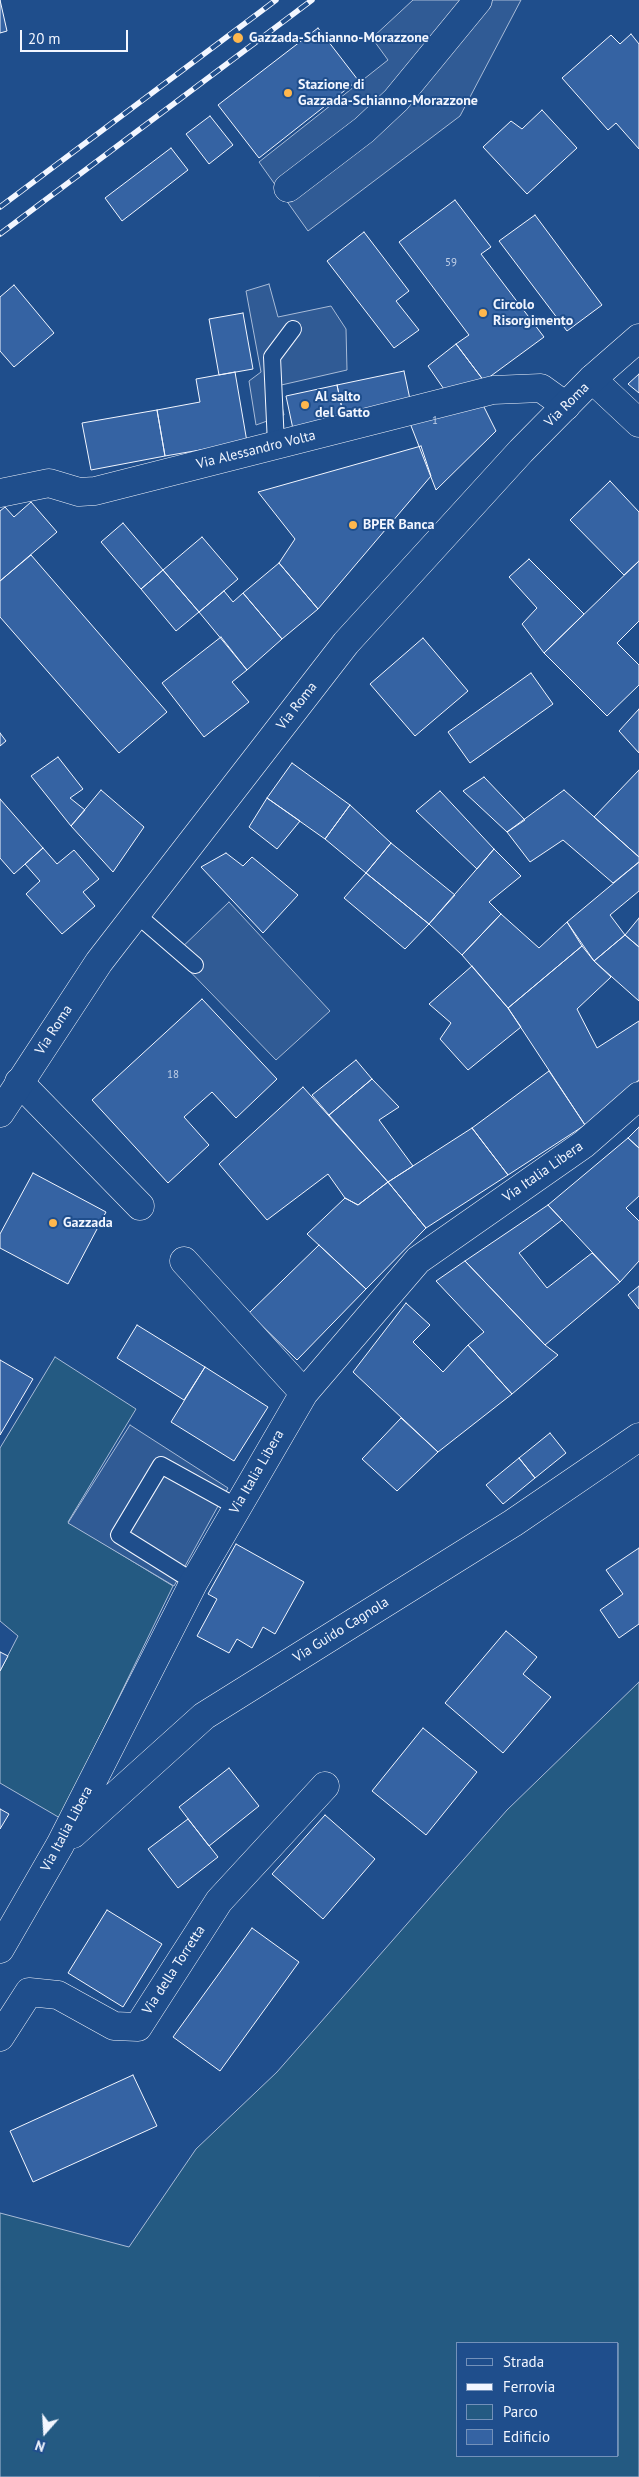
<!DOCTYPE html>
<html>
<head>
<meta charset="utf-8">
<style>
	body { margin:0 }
	#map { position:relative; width:639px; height:2477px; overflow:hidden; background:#1f4e8c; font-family:"PT Sans",sans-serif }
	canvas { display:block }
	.legend { position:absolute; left:456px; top:2342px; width:162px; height:115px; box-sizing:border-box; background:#1f4e8c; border:1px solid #7391ba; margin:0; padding:6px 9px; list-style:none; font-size:15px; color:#f2f6ff }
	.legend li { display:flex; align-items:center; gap:10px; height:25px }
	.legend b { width:25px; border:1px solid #7391ba }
	.north { position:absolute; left:20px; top:2407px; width:50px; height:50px; -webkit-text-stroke:4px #1f4e8c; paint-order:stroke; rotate:199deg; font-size:14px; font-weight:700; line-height:20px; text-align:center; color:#f2f6ff }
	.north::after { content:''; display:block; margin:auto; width:18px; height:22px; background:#f2f6ff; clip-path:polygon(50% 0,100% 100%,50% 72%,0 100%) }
	.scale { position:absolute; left:20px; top:30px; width:108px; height:22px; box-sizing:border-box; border:2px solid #f2f6ff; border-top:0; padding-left:6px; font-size:15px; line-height:18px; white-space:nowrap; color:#f2f6ff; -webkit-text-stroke:4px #1f4e8c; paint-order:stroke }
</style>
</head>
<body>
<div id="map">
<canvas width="639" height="2477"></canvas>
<ul class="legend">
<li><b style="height:6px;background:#1f4e8c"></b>Strada</li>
<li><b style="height:6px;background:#f2f6ff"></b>Ferrovia</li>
<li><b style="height:14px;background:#245a82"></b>Parco</li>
<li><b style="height:14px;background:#3563a3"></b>Edificio</li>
</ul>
<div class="north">N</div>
<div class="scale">20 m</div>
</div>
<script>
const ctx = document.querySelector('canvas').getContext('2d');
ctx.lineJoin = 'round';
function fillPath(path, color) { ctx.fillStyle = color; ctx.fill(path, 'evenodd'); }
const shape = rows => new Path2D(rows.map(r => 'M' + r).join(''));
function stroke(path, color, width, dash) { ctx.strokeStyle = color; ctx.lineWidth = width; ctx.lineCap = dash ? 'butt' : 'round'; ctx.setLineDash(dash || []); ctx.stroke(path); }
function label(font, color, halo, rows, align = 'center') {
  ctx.font = font + ' "PT Sans",sans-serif'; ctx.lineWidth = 4; ctx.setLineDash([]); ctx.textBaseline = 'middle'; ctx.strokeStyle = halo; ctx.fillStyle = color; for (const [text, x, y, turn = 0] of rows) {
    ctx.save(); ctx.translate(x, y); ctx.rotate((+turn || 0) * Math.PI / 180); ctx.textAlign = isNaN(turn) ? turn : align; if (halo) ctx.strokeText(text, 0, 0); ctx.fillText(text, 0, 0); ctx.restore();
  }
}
const green = shape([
	[55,1357,136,1409,68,1522,173,1586,60,1818,0,1783,0,1671,18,1636,0,1621,0,1448,55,1357],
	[639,1682,639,2477,0,2477,0,2213,129,2247,196,2149,277,2072,507,1810,639,1682],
	[458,2343,618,2343,618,2456,458,2456,458,2343]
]);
fillPath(green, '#245a82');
stroke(green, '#a8bbd7', 1);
const parking = shape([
	[413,0,521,0,460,116,308,231,259,162,388,60,372,38,413,0],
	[269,284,278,317,331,306,346,329,347,370,277,386,284,415,256,425,249,381,261,372,246,291,269,284],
	[229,902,330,1011,276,1060,174,955,229,902],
	[130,1425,228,1488,174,1586,68,1523,130,1425]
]);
fillPath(parking, '#305b95');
stroke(parking, '#a8bbd7', 1);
const building = shape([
	[0,0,7,31,0,33,0,0],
	[318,28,358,80,259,158,218,105,318,28],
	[631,34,639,44,639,149,616,123,608,130,562,78,611,35,620,44,631,34],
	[542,110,577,148,527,194,483,147,511,121,522,129,542,110],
	[210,116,233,145,209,164,186,134,210,116],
	[171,148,188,170,122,221,105,198,171,148],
	[455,200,491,247,481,254,544,337,484,381,456,344,469,335,399,242,455,200],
	[535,215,602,305,567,331,499,241,535,215],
	[364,232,409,291,396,301,419,330,394,348,327,261,364,232],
	[14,285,54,333,14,367,0,351,0,297,14,285],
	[243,313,253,369,219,375,209,319,243,313],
	[456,344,484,381,448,395,428,366,456,344],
	[404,371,411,404,344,418,337,385,404,371],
	[235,372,247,442,165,456,157,410,200,402,196,379,235,372],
	[639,374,639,393,628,384,639,374],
	[337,385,344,418,293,429,286,396,337,385],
	[481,401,496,431,436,490,408,418,481,401],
	[157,410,165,456,91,470,82,423,157,410],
	[421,446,431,476,318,609,279,563,295,539,258,492,421,446],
	[610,481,639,512,639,561,624,575,570,520,610,481],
	[31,502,57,532,0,581,0,511,5,507,14,517,31,502],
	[123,523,163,570,141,589,101,542,123,523],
	[202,537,238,579,199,612,163,570,202,537],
	[31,555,167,712,119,753,0,617,0,581,31,555],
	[529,559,584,614,544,653,522,624,537,608,509,577,529,559],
	[639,561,639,621,617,643,639,665,639,685,607,716,544,653,639,561],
	[279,563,318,609,282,639,243,593,279,563],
	[163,570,199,612,176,631,141,589,163,570],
	[224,591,233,602,243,593,282,639,247,670,199,612,224,591],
	[221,637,247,670,232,682,249,702,204,737,162,683,221,637],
	[423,638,468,691,415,736,370,684,423,638],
	[531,673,553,704,470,763,448,732,531,673],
	[639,709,639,753,619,731,639,709],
	[0,733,6,741,0,746,0,733],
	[58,757,83,789,70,798,85,810,71,826,31,776,58,757],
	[292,763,350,805,325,839,267,798,292,763],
	[639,770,639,857,594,817,639,770],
	[484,777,525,820,507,832,463,791,484,777],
	[101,790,144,827,113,872,71,826,101,790],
	[564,790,639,857,639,862,613,883,563,840,530,862,507,832,564,790],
	[440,791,494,849,477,869,416,811,440,791],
	[267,798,300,821,277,849,249,827,267,798],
	[0,799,43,848,14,874,0,858,0,799],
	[350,805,391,843,366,873,325,839,350,805],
	[391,843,455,895,429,924,366,873,391,843],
	[43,848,57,864,74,850,99,879,83,892,95,906,62,934,26,894,40,881,25,864,43,848],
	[494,849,521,876,489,902,501,914,462,955,429,924,494,849],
	[226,853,243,866,252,857,298,895,263,933,201,867,226,853],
	[639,862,639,891,610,915,625,935,594,961,567,922,639,862],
	[366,873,429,924,405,949,344,898,366,873],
	[501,914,539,948,567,922,582,946,508,1008,462,955,501,914],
	[639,918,639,947,625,935,639,918],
	[625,935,639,947,639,1001,594,961,625,935],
	[582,946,594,961,611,977,577,1009,597,1048,639,1021,639,1080,585,1125,508,1008,582,946],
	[472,966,508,1008,521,1027,468,1070,440,1039,451,1023,429,1004,472,966],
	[202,999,277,1079,236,1118,212,1092,184,1117,209,1145,168,1183,92,1100,202,999],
	[356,1060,372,1079,329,1115,312,1095,356,1060],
	[549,1071,585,1125,508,1175,472,1128,549,1071],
	[372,1079,399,1107,379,1120,413,1166,388,1182,329,1115,372,1079],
	[303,1087,388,1182,358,1205,345,1198,328,1174,267,1220,219,1164,303,1087],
	[639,1127,639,1148,628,1138,639,1127],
	[472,1128,508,1175,426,1228,388,1182,472,1128],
	[628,1138,639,1148,639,1196,626,1208,639,1221,639,1261,620,1282,548,1205,628,1138],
	[33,1173,106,1212,68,1284,0,1248,0,1234,33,1173],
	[388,1182,426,1228,366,1289,307,1234,345,1198,358,1205,388,1182],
	[548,1205,562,1220,519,1253,547,1288,592,1253,620,1282,545,1345,465,1261,548,1205],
	[319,1245,366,1289,297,1360,249,1313,319,1245],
	[465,1261,545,1345,558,1355,512,1394,468,1345,484,1332,436,1281,465,1261],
	[639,1286,639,1309,628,1295,639,1286],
	[406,1303,430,1325,413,1342,443,1372,468,1345,512,1394,438,1452,353,1372,406,1303],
	[137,1325,205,1367,184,1400,117,1358,137,1325],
	[0,1360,33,1379,0,1435,0,1360],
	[205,1367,268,1407,234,1461,171,1422,205,1367],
	[401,1418,438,1452,397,1491,362,1459,401,1418],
	[550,1433,566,1453,535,1478,519,1458,550,1433],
	[519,1458,535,1478,503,1504,486,1485,519,1458],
	[236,1544,304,1582,275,1634,263,1627,252,1648,237,1639,229,1653,197,1636,217,1599,208,1594,236,1544],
	[639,1548,639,1624,619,1638,600,1610,623,1594,606,1570,639,1548],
	[506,1631,537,1657,523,1674,551,1697,503,1753,445,1703,506,1631],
	[0,1652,8,1656,0,1671,0,1652],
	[423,1728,477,1772,426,1835,372,1791,423,1728],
	[229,1768,259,1806,209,1846,179,1807,229,1768],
	[0,1809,9,1814,0,1829,0,1809],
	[325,1815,375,1859,323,1919,272,1874,325,1815],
	[188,1819,218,1857,178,1888,148,1849,188,1819],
	[107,1910,162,1944,123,2007,68,1973,107,1910],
	[252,1928,299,1962,220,2071,173,2037,252,1928],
	[133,2075,157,2126,33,2182,10,2131,133,2075]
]);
fillPath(building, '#3563a3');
stroke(building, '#f2f6ff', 1);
const service = shape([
	[276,444,272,357,293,329],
	[136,914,195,965],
	[194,1582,119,1535,161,1465,237,1507]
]);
const minor = shape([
	[288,188,364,130,396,100,478,0],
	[592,379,639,423],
	[0,493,49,483,79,492,95,491,493,390,541,388,566,406],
	[19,1082,140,1206],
	[184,1261,304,1393],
	[73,1834,204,1716,513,1523,639,1437],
	[0,1949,60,1845,194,1582,304,1393,418,1260,584,1144,639,1096],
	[0,2037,29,1992,58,1995,114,2026,138,2027,219,1901,325,1786]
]);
const secondary = shape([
	[0,1113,99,962,346,643,521,451,592,379,639,338]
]);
stroke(service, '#f2f6ff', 18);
stroke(minor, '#f2f6ff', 29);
stroke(secondary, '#f2f6ff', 29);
stroke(service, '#1f4e8c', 16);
stroke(minor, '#1f4e8c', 28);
stroke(secondary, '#1f4e8c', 28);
const rail = shape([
	[0,207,276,0],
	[0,234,312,0]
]);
stroke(rail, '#f2f6ff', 5.5);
stroke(rail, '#1f4e8c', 4, [11]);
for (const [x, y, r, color] of [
	[238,38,6,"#ffb74d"],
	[288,93,5,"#ffb74d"],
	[483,313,5,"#ffb74d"],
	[305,405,5,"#ffb74d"],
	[353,525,5,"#ffb74d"],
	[53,1223,5,"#ffb74d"]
]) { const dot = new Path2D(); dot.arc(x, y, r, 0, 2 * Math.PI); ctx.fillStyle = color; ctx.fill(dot); stroke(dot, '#1f4e8c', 2); }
label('11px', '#c3d1e8', null, [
	["59",451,263],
	["1",435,421],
	["18",173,1075]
]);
label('bold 14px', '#f2f6ff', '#1f4e8c', [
	["Gazzada-Schianno-Morazzone",249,38],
	["Stazione di",298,85],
	["Gazzada-Schianno-Morazzone",298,101],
	["Circolo",493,305],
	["Risorgimento",493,321],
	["Al salto",315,397],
	["del Gatto",315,413],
	["BPER Banca",363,525],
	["Gazzada",63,1223]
], 'left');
label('14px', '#f2f6ff', '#1f4e8c', [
	["Via Roma",567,405,-45],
	["Via Alessandro Volta",256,450,-14],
	["Via Roma",297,706,-52],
	["Via Roma",54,1030,-57],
	["Via Italia Libera",543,1172,-35],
	["Via Italia Libera",257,1472,-60],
	["Via Guido Cagnola",341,1630,-32],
	["Via Italia Libera",67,1829,-62],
	["Via della Torretta",174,1970,-57]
]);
</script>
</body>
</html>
